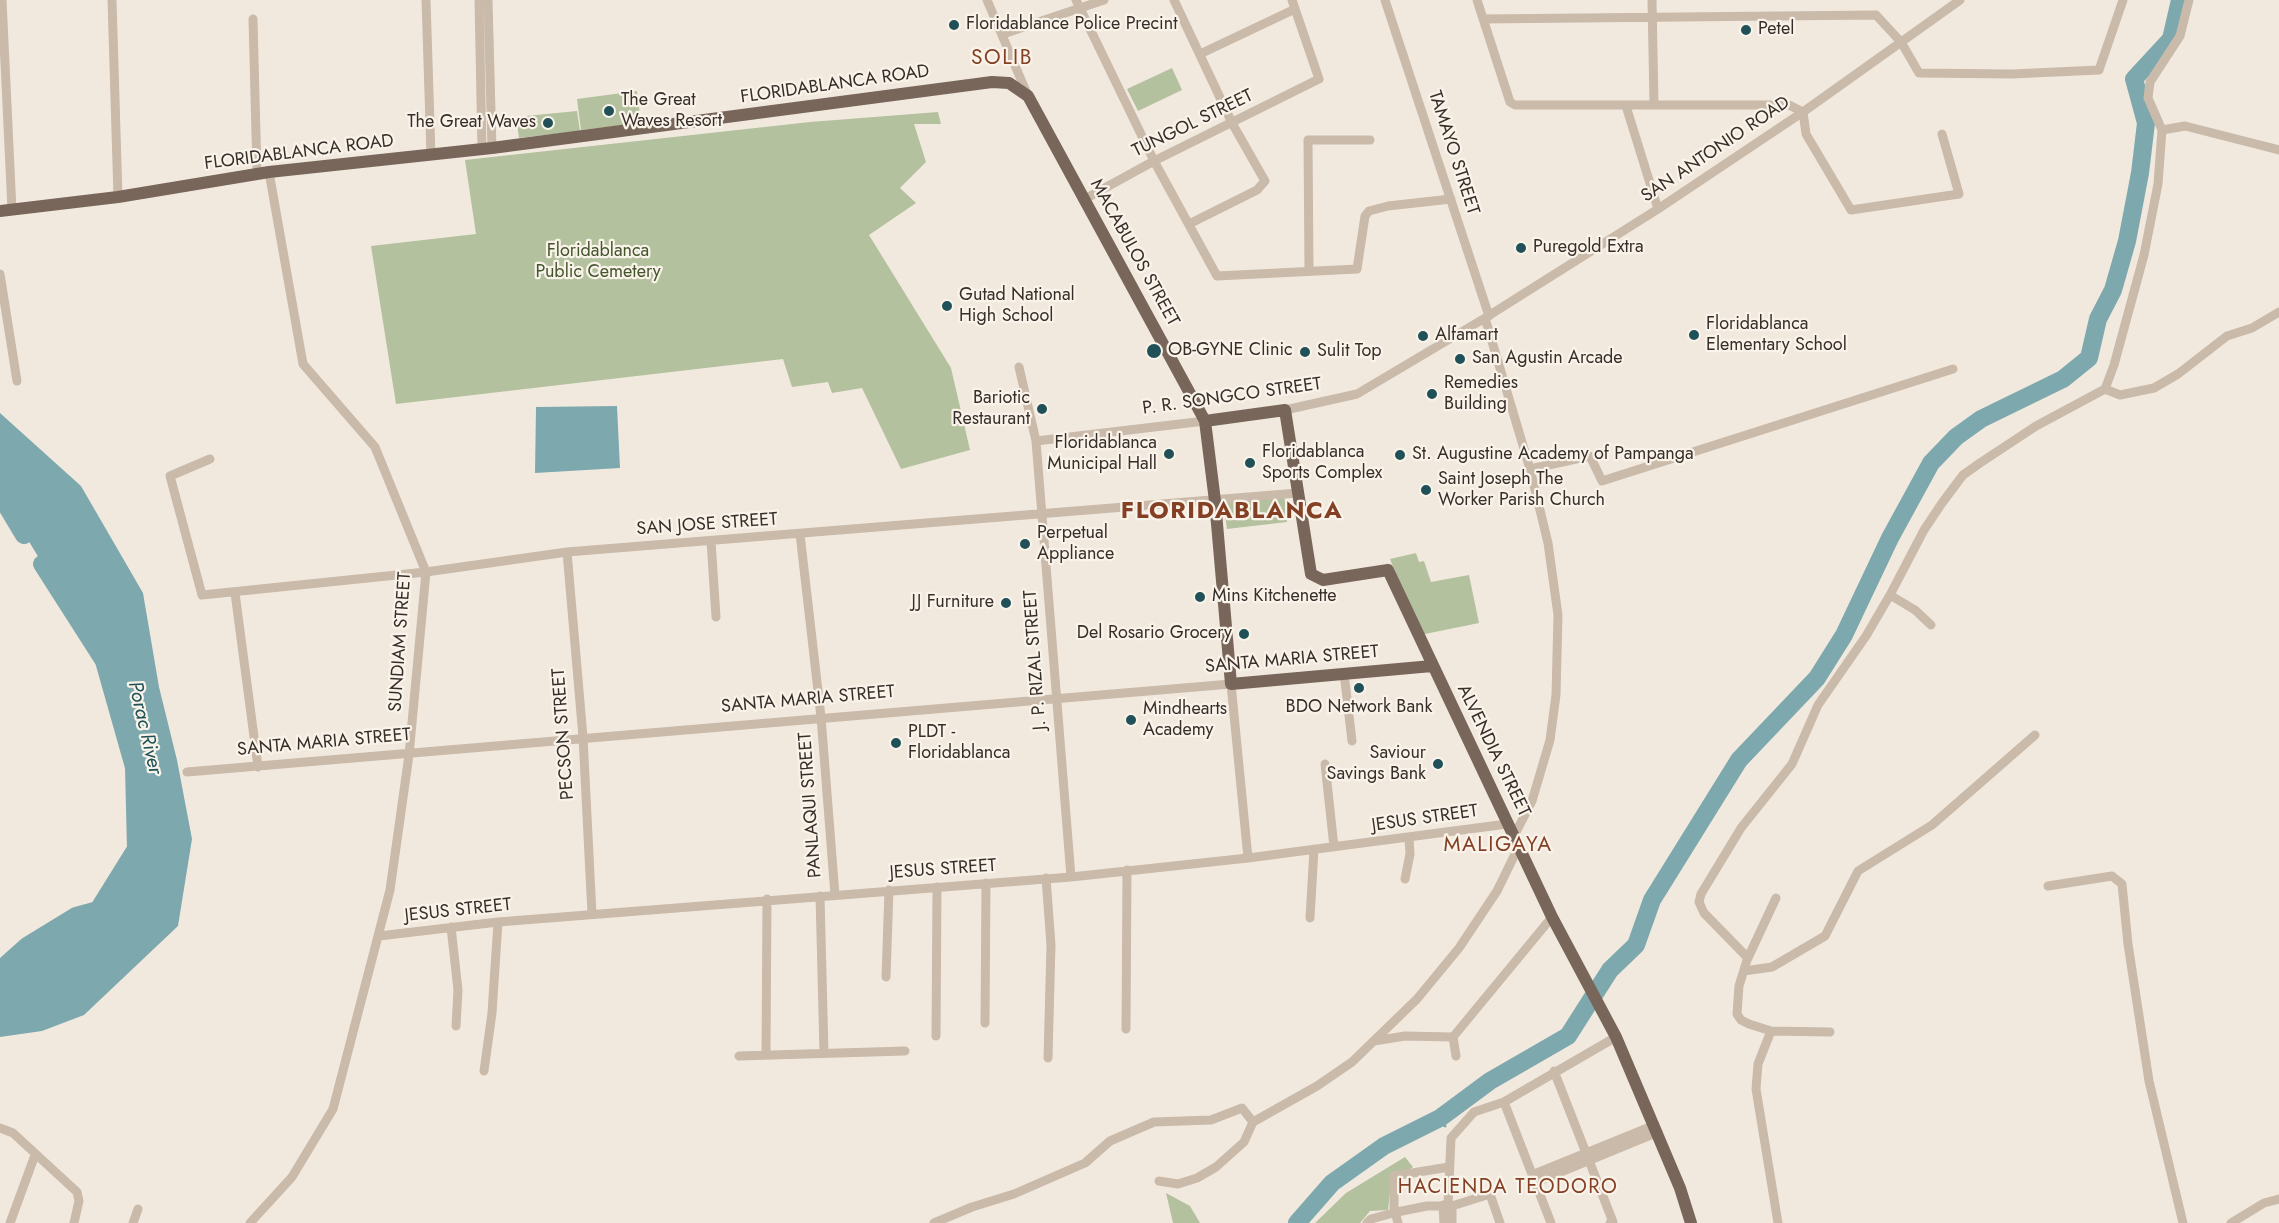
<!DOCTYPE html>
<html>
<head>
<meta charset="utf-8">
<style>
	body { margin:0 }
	canvas { display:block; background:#f2e9de }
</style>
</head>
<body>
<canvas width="2279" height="1223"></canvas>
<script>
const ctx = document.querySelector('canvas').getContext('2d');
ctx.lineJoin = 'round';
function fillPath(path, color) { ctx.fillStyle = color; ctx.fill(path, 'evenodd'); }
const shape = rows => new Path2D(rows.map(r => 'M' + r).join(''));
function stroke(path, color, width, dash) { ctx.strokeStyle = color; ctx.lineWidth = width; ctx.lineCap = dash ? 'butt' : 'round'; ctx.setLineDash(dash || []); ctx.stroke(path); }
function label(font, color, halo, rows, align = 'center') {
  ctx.font = font + ' Jost,sans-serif'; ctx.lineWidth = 4.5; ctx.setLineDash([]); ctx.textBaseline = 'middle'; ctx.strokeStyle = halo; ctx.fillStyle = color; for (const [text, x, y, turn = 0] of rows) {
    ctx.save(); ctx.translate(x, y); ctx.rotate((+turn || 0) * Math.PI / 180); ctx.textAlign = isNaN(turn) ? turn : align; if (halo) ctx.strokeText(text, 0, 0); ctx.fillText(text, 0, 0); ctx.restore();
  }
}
fillPath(shape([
	[1172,68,1182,90,1138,111,1127,89],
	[637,91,641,123,581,130,577,99],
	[577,111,580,131,519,138,516,117],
	[938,112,941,124,914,124,926,162,900,188,916,203,869,235,951,368,970,450,901,469,862,388,832,393,828,382,792,387,783,359,396,404,371,246,476,234,465,160,810,122],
	[1284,493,1287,522,1227,529,1223,500],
	[1416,553,1419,562,1424,561,1431,582,1469,575,1479,623,1420,635,1390,559],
	[1405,1157,1413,1167,1391,1183,1388,1210,1370,1211,1360,1223,1315,1223,1346,1193],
	[1166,1193,1190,1206,1200,1223,1173,1223]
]), '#b3c19e');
fillPath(shape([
	[617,406,620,468,535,473,536,407],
	[0,413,81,486,143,593,159,687,177,760,192,839,178,926,84,1015,42,1031,0,1037,0,970,27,946,98,910,129,873,144,823,126,721,96,637,53,581,0,494]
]), '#7da9ae');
stroke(shape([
	[1440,1118,1445,1126]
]), '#7da9ae', 3);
stroke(shape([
	[0,495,24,535],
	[0,970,27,946,76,916,98,910,136,849,134,767,104,661,42,564],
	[1297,1223,1332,1183,1384,1146,1440,1118,1490,1081,1568,1036,1610,970,1636,945,1652,900,1739,760,1817,678,1844,635,1890,538,1931,463,1956,437,1981,419,2063,379,2089,358,2098,319,2113,290,2127,241,2140,173,2146,123,2134,79,2171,39,2180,0]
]), '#7da9ae', 18);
stroke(shape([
	[2,0,12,210],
	[112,0,118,197],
	[426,0,431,155],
	[479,0,482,149],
	[488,0,492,148],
	[987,0,1028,96],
	[1076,0,1154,161,1217,276,1357,269,1365,216,1369,211,1388,206,1451,199],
	[1174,0,1232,123,1265,181,1257,190,1189,224],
	[1385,0,1489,316],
	[1477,0,1510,102,1515,105,1789,105,1803,112,1806,134,1851,210,1959,194,1942,134],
	[1652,0,1654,104],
	[253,19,257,173],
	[1483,19,1876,15,1901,42,1919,73,2012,74,2099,70,2123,0],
	[1003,34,1104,0],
	[1200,54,1295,9],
	[1626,106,1658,209],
	[2162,130,2185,126,2279,150],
	[1083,200,1154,161,1319,79,1292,0],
	[1309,270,1308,140,1370,140],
	[0,274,17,381],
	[1485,318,1530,469,1548,543,1558,615,1556,695,1550,740,1532,801,1514,836],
	[1019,367,1036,441,1071,877],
	[2105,389,2120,395,2154,388,2178,374,2227,336,2252,328,2279,312],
	[1285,410,1357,394,1485,318,1658,209,1803,112,1960,0],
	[1036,441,1205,421],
	[210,459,170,476,202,595,426,572,567,552,1298,493],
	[1530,469,1590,456,1602,481,1953,369],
	[800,534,821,717,835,895],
	[711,541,716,617],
	[567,552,583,737,592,914],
	[235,593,258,767],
	[1931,625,1915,610,1890,595,1924,530,1942,503,1963,475,1980,463,2036,426,2105,389,2114,365,2144,255,2158,184,2162,130,2148,98,2150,82,2180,36,2189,0],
	[1344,673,1352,741],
	[1325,764,1334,847],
	[187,772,1231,684,1248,858],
	[1046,878,1051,945,1048,1058],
	[1405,879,1410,854,1409,838],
	[2048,886,2112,876,2122,884,2128,944,2149,1081,2183,1223],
	[820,896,824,1053],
	[1776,898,1747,960,1739,986,1737,1014,1741,1020,1749,1024,1771,1031,1758,1064,1756,1089,1778,1223],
	[1310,918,1314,849],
	[451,927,458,990,456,1026],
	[379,936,498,922,1071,877,1248,858,1507,824],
	[1748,958,1704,913,1699,902,1701,894,1741,828,1792,764,1818,705,1866,636,1890,595],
	[1744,971,1772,967,1825,936,1858,871,1932,825,2035,735],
	[886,977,889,890],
	[985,1023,986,883],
	[1126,1029,1127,870],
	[1771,1031,1830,1032],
	[936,1036,937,887],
	[1374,1041,1405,1036,1453,1037],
	[766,1054,767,899],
	[739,1056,905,1051],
	[1456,1056,1453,1037,1552,917],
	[484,1071,492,1013,498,922],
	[1554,1071,1613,1222,1610,1223],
	[1504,1102,1551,1223],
	[0,1128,13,1133,77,1192,79,1201,74,1223],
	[1532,1175,1655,1125],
	[1159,1181,1178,1184,1197,1178,1216,1167,1244,1142,1253,1122,1317,1086,1352,1062,1417,999,1459,948,1497,891,1519,846],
	[1534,1183,1658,1132],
	[1443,1205,1444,1223],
	[1448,1205,1451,1138,1474,1112,1504,1102,1616,1037],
	[10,1223,35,1155],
	[133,1223,138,1209],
	[250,1223,292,1177,333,1109,390,890,409,755,426,572,375,447,303,364,269,172],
	[934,1223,972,1207,1014,1194,1085,1163,1110,1141,1154,1122,1211,1120,1242,1108,1253,1122],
	[1367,1223,1371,1219,1397,1212,1427,1206,1452,1206,1490,1194,1500,1223],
	[1398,1223,1394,1208,1394,1176,1449,1167],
	[1452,1223,1452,1206],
	[2231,1223,2264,1203,2279,1199]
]), '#cabaaa', 9);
stroke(shape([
	[0,211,118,197,269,172,492,148,992,82,1009,83,1028,96,1205,421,1215,501,1231,684,1432,666],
	[1205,421,1285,410,1311,574,1323,580,1388,570,1552,917,1616,1037,1680,1188,1691,1223]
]), '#79665b', 12);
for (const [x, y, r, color] of [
	[954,25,6,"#205158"],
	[1746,30,6,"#205158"],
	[609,111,6,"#205158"],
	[548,123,6,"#205158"],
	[1521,248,6,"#205158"],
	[947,306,6,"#205158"],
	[1694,335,6,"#205158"],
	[1423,336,6,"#205158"],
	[1154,351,8,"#205158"],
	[1305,352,6,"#205158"],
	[1460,359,6,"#205158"],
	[1432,394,6,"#205158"],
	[1042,409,6,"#205158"],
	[1169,454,6,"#205158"],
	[1400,455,6,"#205158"],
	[1250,463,6,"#205158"],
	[1426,490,6,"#205158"],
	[1025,544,6,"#205158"],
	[1200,597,6,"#205158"],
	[1006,603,6,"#205158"],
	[1244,634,6,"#205158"],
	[1359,688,6,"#205158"],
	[1131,720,6,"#205158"],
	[896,743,6,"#205158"],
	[1438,764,6,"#205158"]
]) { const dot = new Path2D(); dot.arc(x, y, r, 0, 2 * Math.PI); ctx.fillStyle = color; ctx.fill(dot); stroke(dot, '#f9f3ea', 2); }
label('18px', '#372e29', '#f9f3ea', [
	["Floridablance Police Precint",966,25],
	["Petel",1758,30],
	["The Great",621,101],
	["Waves Resort",621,122],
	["The Great Waves",536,123,"right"],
	["Puregold Extra",1533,248],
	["Gutad National",959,296],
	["High School",959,317],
	["Floridablanca",1706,325],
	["Elementary School",1706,346],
	["Alfamart",1435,336],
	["OB-GYNE Clinic",1168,351],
	["Sulit Top",1317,352],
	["San Agustin Arcade",1472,359],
	["Remedies",1444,384],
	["Building",1444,405],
	["Bariotic",1030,399,"right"],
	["Restaurant",1030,420,"right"],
	["Floridablanca",1157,444,"right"],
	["Municipal Hall",1157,465,"right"],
	["Floridablanca",1262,453],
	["Sports Complex",1262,474],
	["St. Augustine Academy of Pampanga",1412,455],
	["Saint Joseph The",1438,480],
	["Worker Parish Church",1438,501],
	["Perpetual",1037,534],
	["Appliance",1037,555],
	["Mins Kitchenette",1212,597],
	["JJ Furniture",994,603,"right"],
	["Del Rosario Grocery",1232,634,"right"],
	["BDO Network Bank",1359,708,"center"],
	["Mindhearts",1143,710],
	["Academy",1143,731],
	["PLDT -",908,733],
	["Floridablanca",908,754],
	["Saviour",1426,754,"right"],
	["Savings Bank",1426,775,"right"]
], 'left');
label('18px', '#372e29', '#f9f3ea', [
	["FLORIDABLANCA ROAD",835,85,-8],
	["TUNGOL STREET",1193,124,-26],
	["SAN ANTONIO ROAD",1716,150,-34],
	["FLORIDABLANCA ROAD",299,153,-7],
	["TAMAYO STREET",1453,153,72],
	["MACABULOS STREET",1134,253,61],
	["P. R. SONGCO STREET",1232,397,-8],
	["SAN JOSE STREET",707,525,-4],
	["SUNDIAM STREET",401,642,-86],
	["J. P. RIZAL STREET",1036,660,-94],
	["SANTA MARIA STREET",1292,660,-5],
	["SANTA MARIA STREET",808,700,-5],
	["PECSON STREET",564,734,-94],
	["SANTA MARIA STREET",324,743,-5],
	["ALVENDIA STREET",1493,751,64],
	["PANLAQUI STREET",811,805,-94],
	["JESUS STREET",1425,819,-8],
	["JESUS STREET",943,870,-4],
	["JESUS STREET",458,911,-6]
]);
label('18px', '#44552e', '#f9f3ea', [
	["Floridablanca",598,252],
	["Public Cemetery",598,273]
]);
label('italic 20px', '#205158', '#f9f3ea', [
	["Porac River",144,728,77]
]);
ctx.letterSpacing = '1.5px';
label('20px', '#844025', '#f9f3ea', [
	["HACIENDA TEODORO",1508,1188]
]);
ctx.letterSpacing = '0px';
ctx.letterSpacing = '1.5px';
label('21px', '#844025', '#f9f3ea', [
	["SOLIB",1002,59],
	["MALIGAYA",1498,846]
]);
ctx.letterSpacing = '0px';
ctx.letterSpacing = '1.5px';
label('bold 24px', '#844025', '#f9f3ea', [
	["FLORIDABLANCA",1232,512]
]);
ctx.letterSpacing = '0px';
</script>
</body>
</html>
